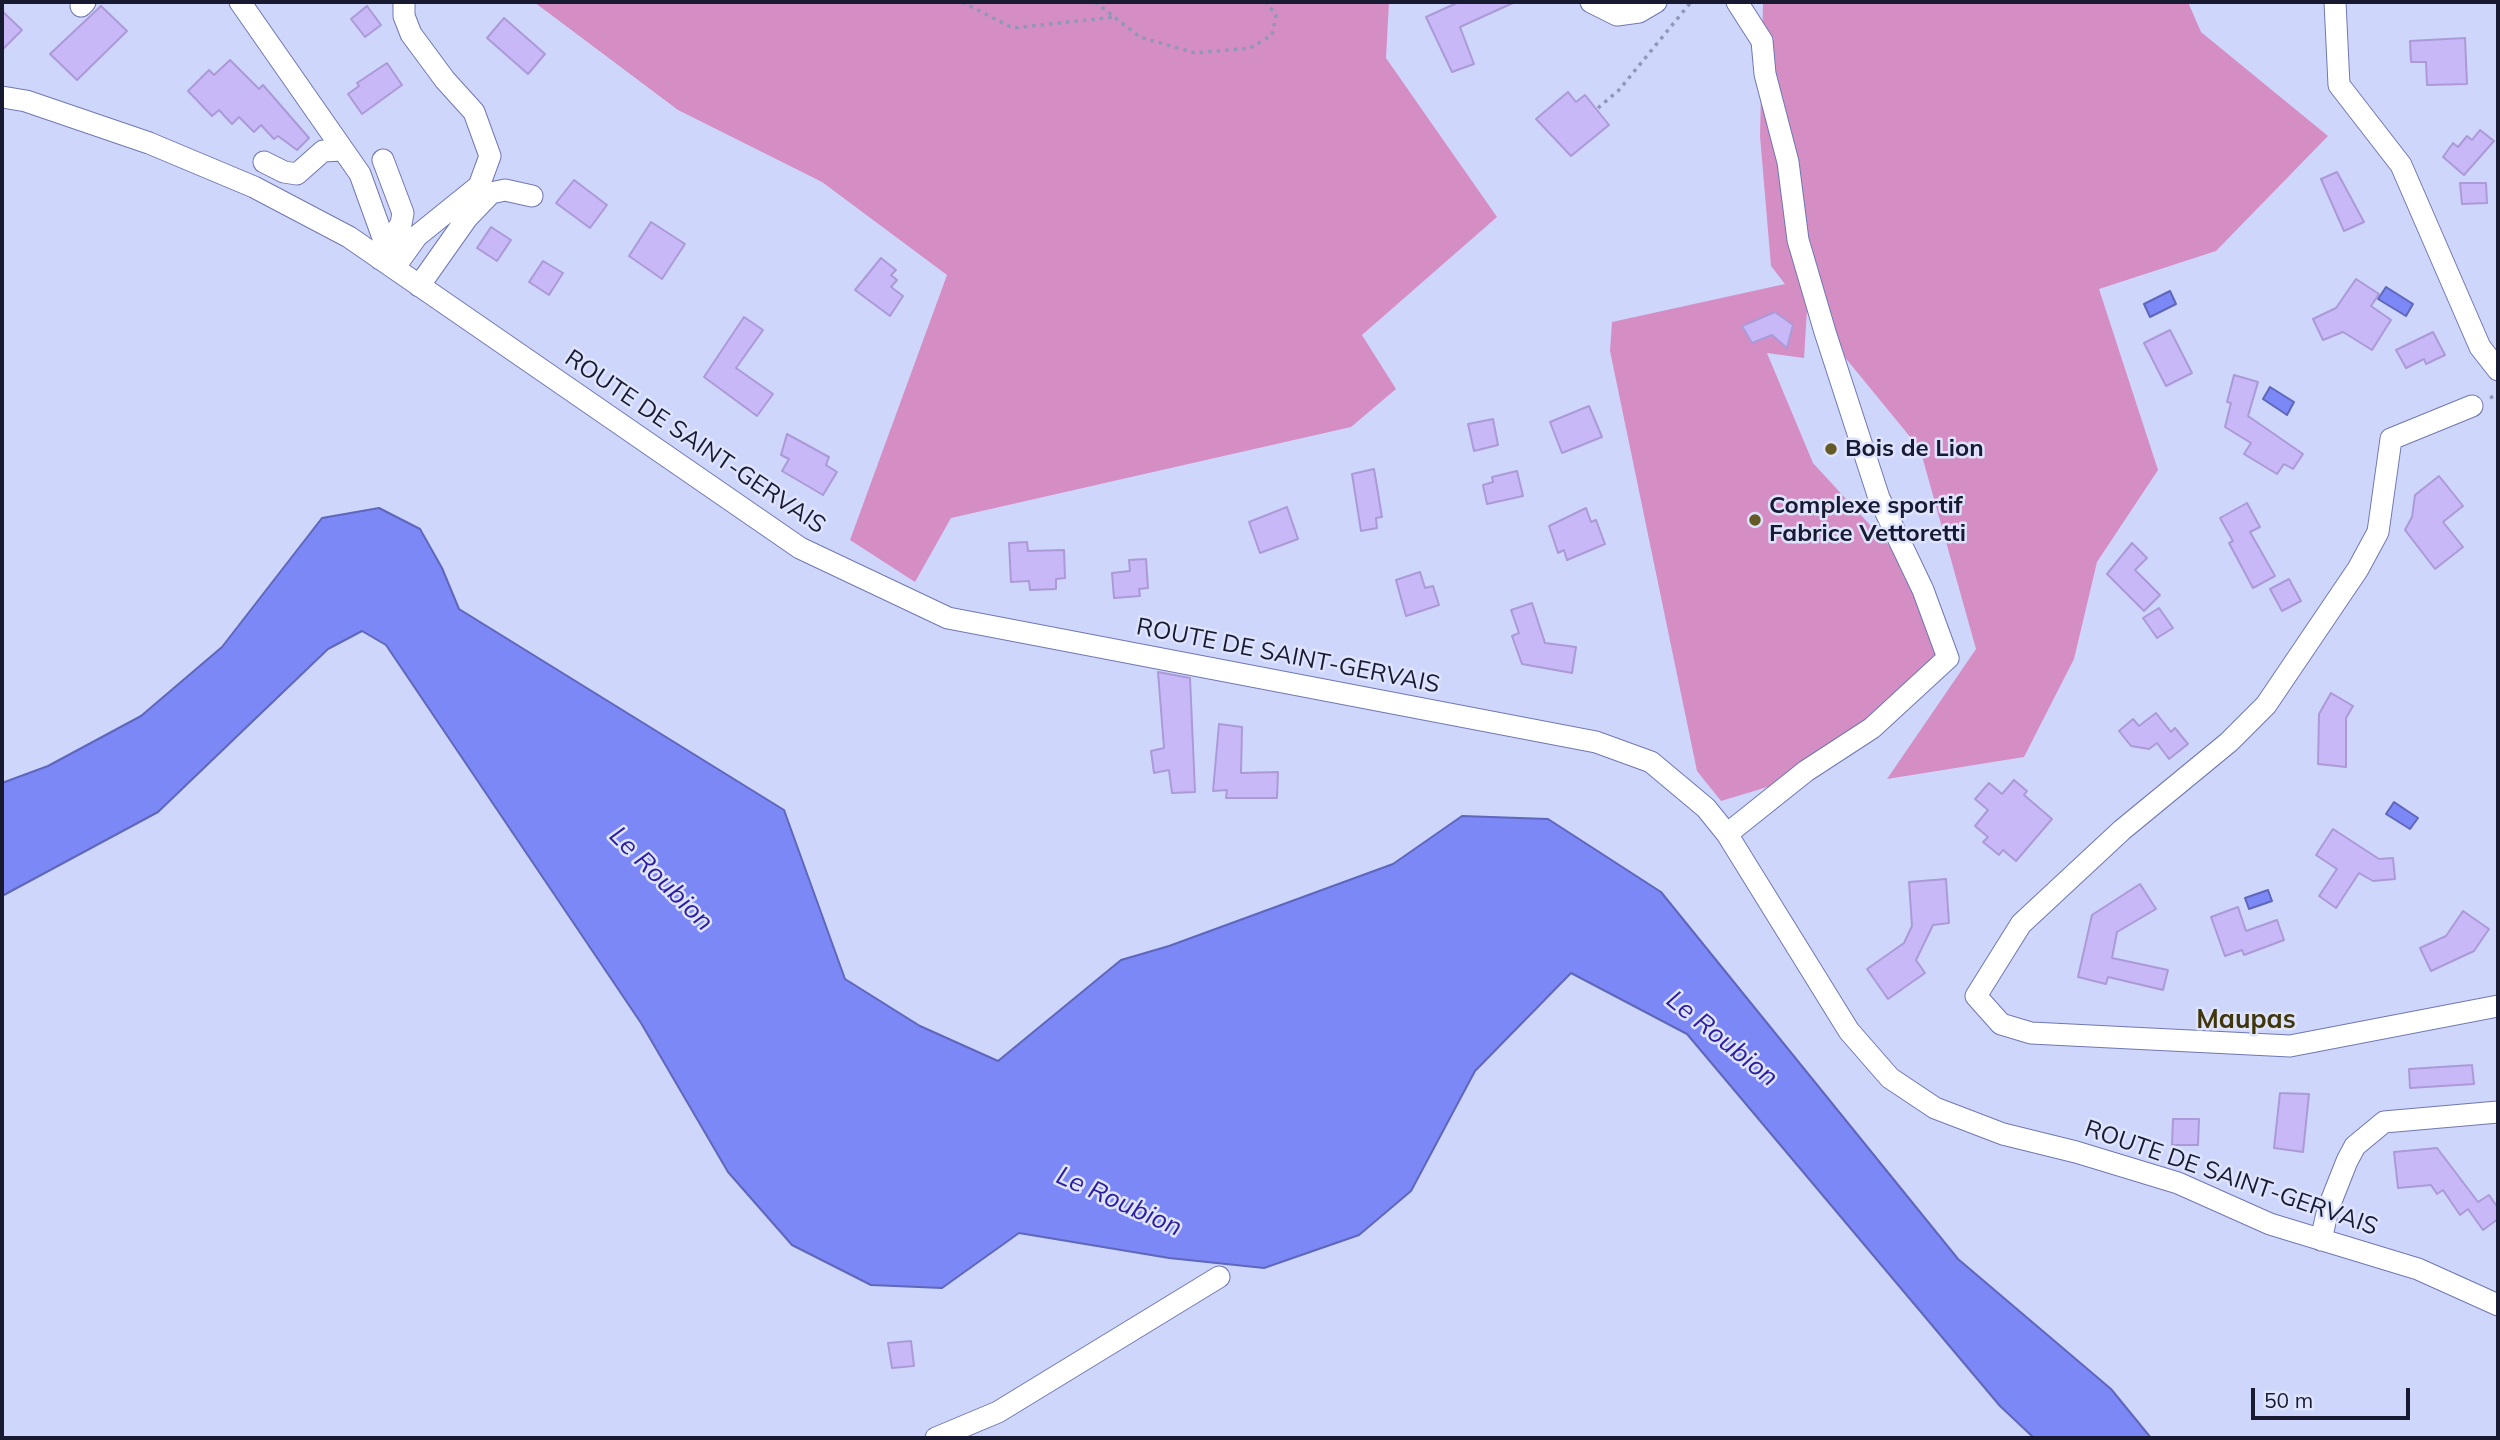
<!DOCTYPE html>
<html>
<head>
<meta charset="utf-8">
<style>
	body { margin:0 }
	#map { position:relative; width:2500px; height:1440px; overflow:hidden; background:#cfd6fc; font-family:Mulish,sans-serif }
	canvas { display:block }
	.frame { position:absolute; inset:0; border:4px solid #171a30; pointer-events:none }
	.scale { position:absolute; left:2251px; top:1388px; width:159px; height:32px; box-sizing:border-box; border:4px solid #171a30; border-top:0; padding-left:9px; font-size:21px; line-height:24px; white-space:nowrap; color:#171a30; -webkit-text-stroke:5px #dfe4fe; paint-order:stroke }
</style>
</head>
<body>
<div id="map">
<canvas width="2500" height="1440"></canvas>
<div class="frame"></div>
<div class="scale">50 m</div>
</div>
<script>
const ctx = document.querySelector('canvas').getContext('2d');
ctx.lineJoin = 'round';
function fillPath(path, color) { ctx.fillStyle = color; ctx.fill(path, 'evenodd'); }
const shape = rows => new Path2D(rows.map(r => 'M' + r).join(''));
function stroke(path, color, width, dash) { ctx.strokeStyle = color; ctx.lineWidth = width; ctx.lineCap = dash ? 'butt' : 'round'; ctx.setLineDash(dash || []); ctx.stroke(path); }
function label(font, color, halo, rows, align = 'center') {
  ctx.font = font + ' Mulish,sans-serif'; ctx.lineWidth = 5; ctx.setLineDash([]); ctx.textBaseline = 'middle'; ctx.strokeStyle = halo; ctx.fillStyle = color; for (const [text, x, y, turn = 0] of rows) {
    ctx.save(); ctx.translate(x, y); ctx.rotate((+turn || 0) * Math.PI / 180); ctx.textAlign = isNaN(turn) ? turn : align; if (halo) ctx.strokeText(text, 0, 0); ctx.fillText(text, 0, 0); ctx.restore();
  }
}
fillPath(shape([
	[534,2,1389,2,1386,58,1497,217,1362,335,1396,389,1351,427,951,518,915,582,850,540,947,275,822,182,678,110],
	[1763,2,2188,2,2201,32,2328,136,2216,251,2099,289,2158,470,2097,562,2074,659,2024,757,1887,779,1976,649,1920,449,1807,311,1804,358,1767,353,1813,463,1917,576,1939,650,1917,684,1794,779,1721,801,1697,771,1610,351,1612,322,1785,284,1771,266,1760,136]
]), '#d58ec3');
const water = shape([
	[2386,287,2413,304,2406,316,2378,299,2386,287],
	[2170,291,2176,304,2150,317,2144,304,2170,291],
	[2270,387,2294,402,2287,415,2263,399,2270,387],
	[379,508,420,529,442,568,459,609,784,810,845,979,920,1026,998,1061,1121,960,1169,946,1393,864,1462,816,1548,819,1661,892,1958,1259,2111,1389,2151,1438,2034,1438,2000,1406,1687,1034,1571,973,1475,1071,1411,1191,1359,1235,1264,1268,1169,1258,1019,1233,942,1288,871,1285,792,1245,728,1172,641,1023,386,645,362,631,328,649,158,812,2,896,2,783,48,766,141,716,222,647,322,518,379,508],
	[2394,802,2418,818,2410,829,2386,814,2394,802],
	[2268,890,2272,901,2249,909,2245,898,2268,890]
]);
fillPath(water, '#7c88f6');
stroke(water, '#5e67bb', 2);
const building = shape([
	[1459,2,1515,2,1460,27,1474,64,1452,72,1426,17,1459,2],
	[101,6,127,31,77,80,50,54,101,6],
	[367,6,381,25,365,37,351,19,367,6],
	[2,11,22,30,2,50,2,11],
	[504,18,545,54,528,74,487,38,504,18],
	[2465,38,2467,84,2427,85,2426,62,2411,62,2410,41,2465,38],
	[230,60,259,89,263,85,309,138,297,150,278,136,274,139,261,125,254,132,239,117,232,124,219,110,212,116,188,91,209,70,214,75,230,60],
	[387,63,402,85,362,114,348,94,359,86,357,83,387,63],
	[1568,92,1576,102,1585,95,1609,125,1571,156,1536,119,1568,92],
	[2480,130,2494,141,2464,175,2443,157,2453,143,2458,147,2467,136,2472,140,2480,130],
	[2337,172,2364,222,2344,231,2321,179,2337,172],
	[574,180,607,205,590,228,556,203,574,180],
	[2460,183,2486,183,2487,203,2462,204,2460,183],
	[651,222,685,244,662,279,629,256,651,222],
	[491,227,511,240,497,261,477,248,491,227],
	[881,258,896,270,891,275,897,280,891,287,903,296,890,316,855,290,881,258],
	[543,261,563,273,549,295,529,282,543,261],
	[2356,279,2379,294,2371,306,2391,320,2372,350,2343,332,2323,340,2313,319,2336,308,2356,279],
	[1775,312,1793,325,1787,348,1772,335,1752,343,1742,326,1775,312],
	[744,317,763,330,736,368,773,394,757,416,704,377,744,317],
	[2170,330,2192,373,2166,386,2144,343,2170,330],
	[2433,332,2445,355,2426,364,2424,359,2406,368,2396,350,2433,332],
	[2234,375,2258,382,2248,416,2303,454,2293,469,2284,464,2277,474,2244,454,2251,443,2225,427,2231,403,2227,402,2234,375],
	[1589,406,1602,437,1562,453,1550,422,1589,406],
	[1493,419,1498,445,1474,451,1468,424,1493,419],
	[787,434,829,457,826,465,837,472,823,495,782,471,789,459,781,455,787,434],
	[1374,469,1382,517,1376,518,1377,528,1361,531,1352,474,1374,469],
	[1517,471,1523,496,1487,504,1483,485,1493,482,1492,477,1517,471],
	[2439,476,2463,506,2443,522,2463,547,2435,569,2405,530,2412,517,2415,495,2439,476],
	[2247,503,2260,527,2250,532,2275,576,2253,588,2229,543,2233,541,2220,518,2247,503],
	[1287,507,1298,539,1260,553,1249,522,1287,507],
	[1586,508,1591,522,1596,520,1605,544,1567,560,1564,550,1558,553,1549,526,1586,508],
	[1027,542,1028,551,1064,550,1065,578,1056,579,1056,589,1030,590,1029,581,1011,582,1009,543,1027,542],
	[2132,543,2147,558,2135,570,2160,595,2144,611,2107,574,2132,543],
	[1146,559,1148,588,1139,589,1140,596,1114,598,1112,573,1130,571,1129,560,1146,559],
	[1420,572,1425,588,1433,586,1439,605,1406,616,1396,580,1420,572],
	[2289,579,2301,601,2282,611,2270,589,2289,579],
	[1532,603,1545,643,1576,647,1572,673,1522,664,1512,636,1519,633,1511,610,1532,603],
	[2159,608,2173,628,2157,638,2143,618,2159,608],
	[1158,672,1190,678,1195,792,1172,793,1169,770,1154,773,1151,751,1164,748,1158,672],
	[2331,693,2353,706,2346,718,2346,767,2318,764,2319,714,2331,693],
	[2156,713,2171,732,2175,728,2188,744,2169,759,2157,743,2149,749,2131,746,2119,731,2133,719,2139,726,2156,713],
	[1219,724,1242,727,1241,773,1278,772,1277,798,1226,798,1227,790,1213,791,1219,724],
	[2014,780,2027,791,2024,795,2052,819,2016,861,2003,850,1999,855,1983,842,1988,837,1975,826,1988,810,1975,799,1989,783,2002,794,2014,780],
	[2333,829,2379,859,2393,858,2395,879,2373,881,2359,873,2336,908,2319,896,2337,869,2316,855,2333,829],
	[1946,879,1949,923,1933,925,1916,960,1925,973,1888,999,1867,969,1904,943,1912,926,1909,882,1946,879],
	[2140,884,2156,909,2117,932,2112,958,2168,970,2163,990,2108,977,2106,984,2078,977,2092,915,2140,884],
	[2238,907,2246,931,2277,920,2284,940,2244,955,2242,950,2225,956,2211,917,2238,907],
	[2463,911,2489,929,2474,951,2431,971,2420,948,2446,936,2463,911],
	[2472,1065,2474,1084,2410,1088,2409,1069,2472,1065],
	[2280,1093,2309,1094,2303,1152,2274,1148,2280,1093],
	[2173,1119,2199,1119,2198,1145,2172,1145,2173,1119],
	[2437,1148,2478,1202,2489,1195,2498,1208,2498,1219,2483,1230,2468,1209,2460,1215,2443,1190,2437,1194,2431,1185,2398,1188,2394,1152,2437,1148],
	[911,1341,914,1366,892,1368,888,1343,911,1341]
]);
fillPath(building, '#c9b8f7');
stroke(building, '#ab9ad7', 2);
const minor = shape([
	[240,2,360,174,386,246,380,259],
	[1591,2,1617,15,1639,12,1656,2],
	[2335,2,2339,85,2401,165,2480,347,2498,370],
	[81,6,85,2],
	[2,97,26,101,149,143,254,187,349,237,800,548,948,618,1596,742,1651,762,1706,808,1727,834,1849,1031,1890,1078,1935,1108,2003,1134,2076,1152,2178,1183,2270,1224,2418,1269,2498,1305],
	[383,160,403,213,401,224,386,246],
	[264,162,284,172,297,174,323,151,342,150],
	[394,268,417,236,479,186,490,156,474,112,445,80,411,34,404,16,404,2],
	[419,286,467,218,491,193,505,190,532,196],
	[2472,406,2391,439,2378,532,2358,569,2266,705,2229,742,2122,830,2021,924,1976,996,2001,1024,2031,1033,2290,1046,2498,1006],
	[1727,834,1806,771,1872,728,1948,658,1923,590,1879,498,1825,332,1798,240,1788,162,1765,74,1762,41,1737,2],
	[2321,1240,2328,1209,2347,1161,2355,1146,2384,1122,2498,1112],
	[936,1438,998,1412,1219,1277]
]);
stroke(minor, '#6f78b2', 23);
stroke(shape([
	[962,2,1013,28,1115,17],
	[1095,2,1140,37,1195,53,1250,48,1272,35,1276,15,1266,2],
	[1598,108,1619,90,1691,2],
	[2490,398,2498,394]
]), '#9197b7', 3.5, [3.5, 5]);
stroke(minor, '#fff', 21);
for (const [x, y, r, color] of [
	[1831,449,7,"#655926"],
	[1755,520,7,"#655926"]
]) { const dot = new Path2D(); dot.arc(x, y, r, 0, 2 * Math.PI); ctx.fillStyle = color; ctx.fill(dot); stroke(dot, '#dfe4fe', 2.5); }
label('24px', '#171a30', '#dfe4fe', [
	["ROUTE DE SAINT-GERVAIS",695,442,34],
	["ROUTE DE SAINT-GERVAIS",1288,656,11],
	["ROUTE DE SAINT-GERVAIS",2231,1178,19]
]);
label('bold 24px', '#171a30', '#dfe4fe', [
	["Bois de Lion",1845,449],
	["Complexe sportif",1769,506],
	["Fabrice Vettoretti",1769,534]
], 'left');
label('italic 26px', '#2d1d9e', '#dfe4fe', [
	["Le Roubion",661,879,45],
	["Le Roubion",1722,1039,39],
	["Le Roubion",1119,1202,24]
]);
label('bold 26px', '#3f360c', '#dfe4fe', [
	["Maupas",2246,1020]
]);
</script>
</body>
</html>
